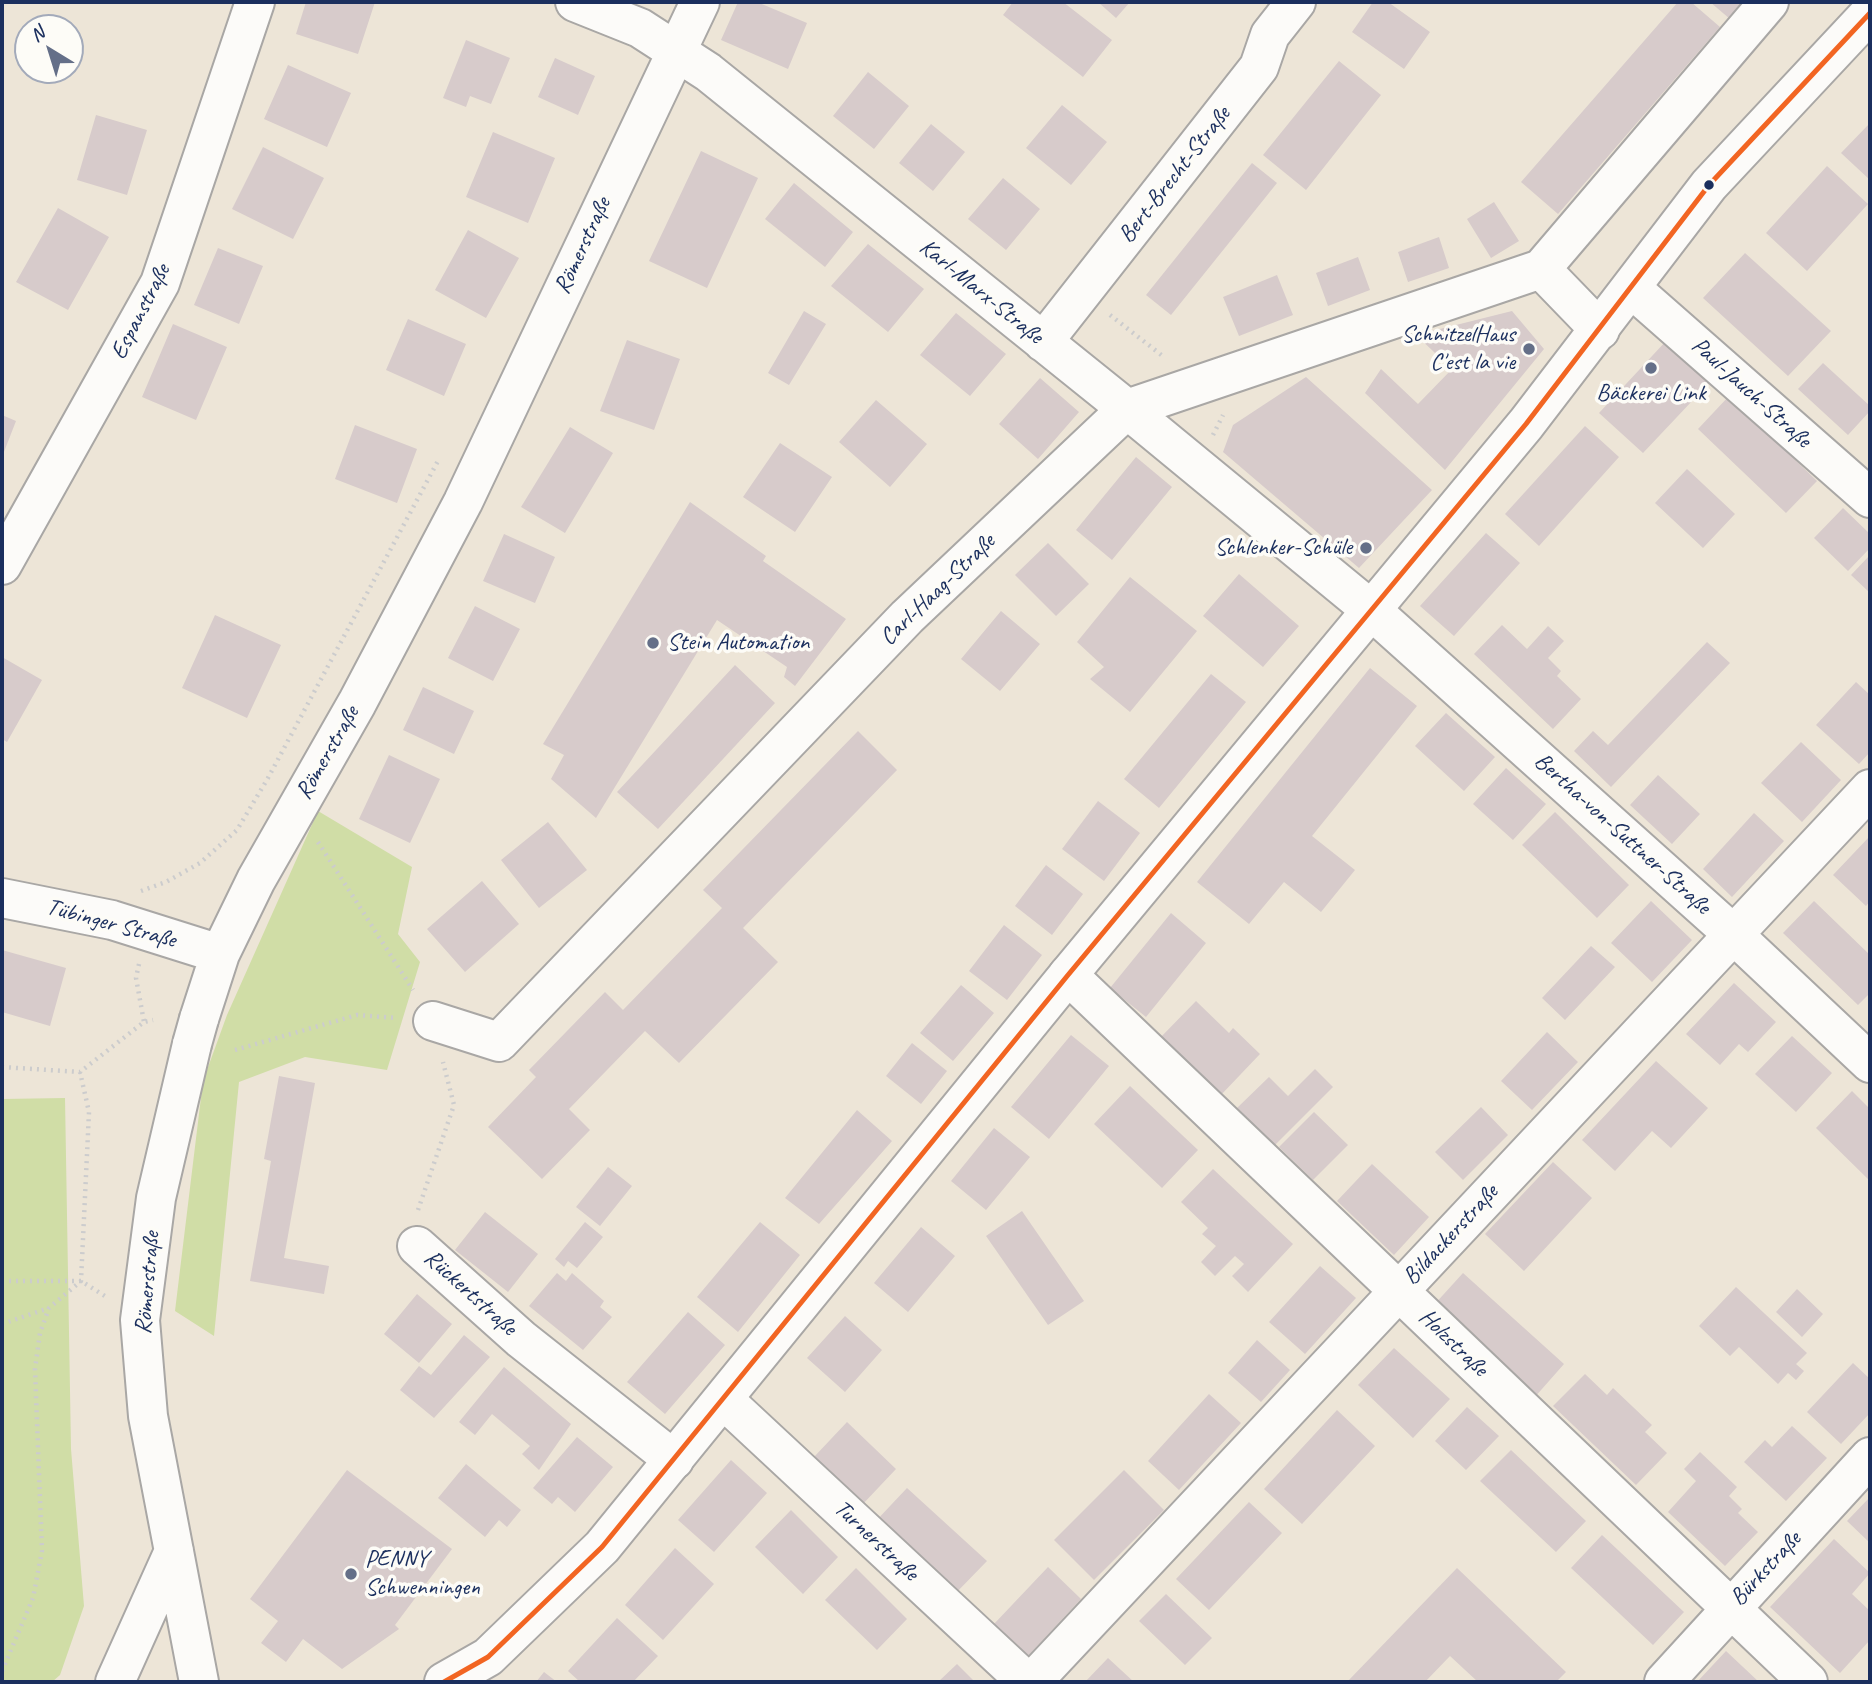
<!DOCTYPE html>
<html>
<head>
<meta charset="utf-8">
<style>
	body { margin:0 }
	#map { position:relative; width:1872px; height:1684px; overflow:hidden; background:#ede5d7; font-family:Caveat,sans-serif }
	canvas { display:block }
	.frame { position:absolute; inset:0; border:4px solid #1b2f5e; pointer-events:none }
	.north { position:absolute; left:14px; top:14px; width:70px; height:70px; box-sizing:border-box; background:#fdfcf7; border:2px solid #a3aaba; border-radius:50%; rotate:322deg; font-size:19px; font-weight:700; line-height:28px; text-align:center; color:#1b2f5e }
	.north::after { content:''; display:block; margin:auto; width:24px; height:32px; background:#646f88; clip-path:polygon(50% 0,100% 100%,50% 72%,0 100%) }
</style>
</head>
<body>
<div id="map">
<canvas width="1872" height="1684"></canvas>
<div class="frame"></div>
<div class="north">N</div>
</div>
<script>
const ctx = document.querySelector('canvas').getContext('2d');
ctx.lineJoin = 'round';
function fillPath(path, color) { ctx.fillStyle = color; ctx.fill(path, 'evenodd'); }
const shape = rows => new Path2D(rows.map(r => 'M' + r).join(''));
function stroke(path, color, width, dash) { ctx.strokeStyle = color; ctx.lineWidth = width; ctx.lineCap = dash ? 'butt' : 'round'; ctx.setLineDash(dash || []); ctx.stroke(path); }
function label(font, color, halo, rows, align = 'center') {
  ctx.font = font + ' Caveat,sans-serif'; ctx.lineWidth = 7; ctx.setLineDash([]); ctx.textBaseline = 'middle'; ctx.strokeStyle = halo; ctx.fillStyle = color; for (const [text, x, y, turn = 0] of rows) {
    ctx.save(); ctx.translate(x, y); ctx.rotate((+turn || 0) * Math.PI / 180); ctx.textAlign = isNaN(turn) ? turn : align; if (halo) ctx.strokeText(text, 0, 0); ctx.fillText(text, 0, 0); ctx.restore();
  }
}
fillPath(shape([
	[318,811,412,867,398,934,420,962,387,1070,305,1057,239,1082,214,1336,175,1311,203,1081,227,1015],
	[65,1098,71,1449,84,1606,60,1675,52,1682,2,1682,2,1099]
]), '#d0dda6');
fillPath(shape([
	[306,2,375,2,358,54,296,34],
	[738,2,757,2,807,23,788,69,721,40],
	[1013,2,1063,2,1112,40,1083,77,1003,15],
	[1098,2,1130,2,1116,18],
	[1373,2,1388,2,1430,32,1404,69,1352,32],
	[1678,2,1691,2,1720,27,1558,214,1521,182],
	[1710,2,1746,2,1730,19],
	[466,40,510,58,491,104,470,96,466,107,443,98],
	[555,58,595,76,578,115,538,97],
	[1339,61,1381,95,1306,190,1263,155],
	[288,65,351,93,327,147,264,119],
	[868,72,909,106,874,149,833,116],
	[1062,105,1107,142,1071,185,1026,148],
	[96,115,147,130,127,195,77,180],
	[1870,123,1870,180,1841,153],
	[931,124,965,152,933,191,899,163],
	[493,132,555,158,528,223,466,197],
	[263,147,324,178,293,239,232,209],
	[701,151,758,178,707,288,649,261],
	[1252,163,1277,183,1171,315,1146,295],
	[1827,166,1868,204,1807,271,1766,233],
	[1003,178,1040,209,1006,250,968,219],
	[794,183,853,232,825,267,765,219],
	[1494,202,1519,241,1491,258,1467,219],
	[58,208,109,237,68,310,16,282],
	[468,230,519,258,486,318,435,290],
	[1439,237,1449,268,1408,282,1398,252],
	[868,244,924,289,888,332,831,286],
	[218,248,263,266,239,324,194,305],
	[1745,253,1831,331,1788,376,1703,298],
	[1358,257,1370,290,1328,306,1316,273],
	[1277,275,1293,315,1239,336,1223,297],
	[804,311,826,324,789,385,768,373],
	[1512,311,1544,349,1445,470,1365,393,1381,369,1418,404,1452,369,1416,335],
	[956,313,1006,354,970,396,920,355],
	[408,319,466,344,444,396,386,370],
	[173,324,227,347,196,420,142,397],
	[627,340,680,359,654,430,600,411],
	[1666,341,1710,382,1643,453,1599,413],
	[1823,363,1870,406,1870,411,1848,435,1798,389],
	[1306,377,1432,490,1359,568,1223,452,1233,425],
	[1040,378,1079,412,1038,459,999,424],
	[1729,396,1817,481,1786,513,1698,429],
	[876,400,927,444,890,487,839,442],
	[2,415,16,421,2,457],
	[355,425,417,449,397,503,335,479],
	[1585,426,1619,457,1539,546,1505,514],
	[570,427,613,453,565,533,521,507],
	[780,443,832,477,795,532,743,497],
	[1136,457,1172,487,1112,560,1076,530],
	[1687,469,1735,514,1703,548,1655,503],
	[690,502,766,556,763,561,846,619,795,686,784,677,787,667,717,620,596,818,551,779,564,755,543,744],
	[1843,508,1870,534,1870,548,1848,571,1814,538],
	[1486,533,1520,563,1454,636,1420,606],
	[504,534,555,557,535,603,483,581],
	[1048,543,1089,584,1056,616,1015,575],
	[1870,555,1870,593,1851,575],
	[1239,574,1299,626,1263,667,1203,616],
	[1130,577,1197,631,1130,712,1090,679,1104,667,1077,642],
	[475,606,520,629,493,681,448,658],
	[1001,611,1040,644,1000,691,961,659],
	[215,615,281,645,247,718,182,688],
	[1502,625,1527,649,1548,626,1564,641,1548,658,1561,671,1557,676,1581,699,1553,729,1474,654],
	[1707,642,1730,663,1611,787,1574,751,1593,731,1608,745],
	[2,657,42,680,7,742,2,739],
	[735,665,775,703,658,829,617,792],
	[1370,668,1417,706,1312,836,1355,870,1321,912,1284,882,1249,924,1197,882],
	[1211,674,1246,702,1159,808,1124,779],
	[1856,682,1870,695,1870,752,1859,764,1816,725],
	[423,687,474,711,454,754,403,730],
	[1446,713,1495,757,1464,791,1415,746],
	[858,731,897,770,743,928,778,962,679,1063,645,1031,569,1109,590,1130,542,1179,488,1127,536,1077,529,1070,605,992,623,1010,722,908,703,890],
	[1801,742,1841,780,1802,822,1761,783],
	[389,755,440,779,410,843,359,819],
	[1506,768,1546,804,1513,840,1473,804],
	[1658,775,1700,814,1672,844,1630,805],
	[1098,801,1140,833,1104,881,1062,849],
	[1555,812,1629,885,1597,918,1522,845],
	[1754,813,1784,841,1732,897,1703,869],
	[548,822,587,870,539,908,501,860],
	[1870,836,1870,901,1866,906,1833,875],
	[1046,865,1083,894,1052,935,1015,906],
	[482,881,519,924,465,972,427,929],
	[1651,901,1692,940,1652,982,1611,943],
	[1814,901,1870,955,1870,993,1858,1005,1783,933],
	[1171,913,1206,943,1146,1017,1110,988],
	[1004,925,1042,955,1007,1000,969,971],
	[1591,946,1615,967,1565,1020,1542,998],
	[2,950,66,968,50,1026,2,1012],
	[1734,983,1776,1022,1748,1052,1739,1044,1720,1065,1686,1034],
	[961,985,994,1013,953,1061,920,1033],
	[1196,1001,1229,1033,1233,1028,1260,1054,1220,1096,1160,1038],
	[1547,1032,1578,1062,1532,1110,1501,1081],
	[1071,1035,1109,1066,1049,1139,1011,1107],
	[1792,1036,1832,1073,1796,1112,1755,1074],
	[912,1043,947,1071,921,1104,886,1076],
	[1656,1061,1708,1108,1671,1148,1652,1131,1615,1171,1582,1140],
	[1315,1069,1333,1087,1275,1145,1237,1108,1269,1077,1288,1096],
	[279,1076,315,1083,284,1258,329,1266,324,1294,250,1281,271,1161,264,1159],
	[1130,1086,1198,1150,1162,1188,1094,1124],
	[1852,1091,1870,1109,1870,1181,1816,1128],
	[1481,1107,1508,1135,1463,1180,1435,1152],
	[857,1110,892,1141,819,1224,785,1198],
	[1314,1112,1348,1145,1313,1180,1279,1147],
	[994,1128,1030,1157,986,1210,951,1181],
	[1553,1162,1592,1198,1524,1271,1485,1234],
	[1372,1164,1429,1217,1394,1255,1337,1201],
	[608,1167,632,1186,600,1226,576,1207],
	[1213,1169,1293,1244,1248,1292,1232,1276,1244,1264,1235,1256,1215,1276,1201,1262,1216,1246,1202,1234,1208,1228,1181,1202],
	[1022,1211,1084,1301,1048,1325,986,1236],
	[485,1212,538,1254,508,1292,455,1250],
	[585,1222,603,1237,577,1268,568,1261,564,1267,555,1259],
	[760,1222,800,1255,738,1332,697,1297],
	[921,1227,955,1256,908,1312,874,1283],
	[1320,1266,1356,1298,1305,1354,1269,1322],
	[557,1273,566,1281,572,1273,604,1301,600,1307,612,1317,583,1350,529,1306],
	[1463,1273,1564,1364,1534,1398,1433,1306],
	[1736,1287,1807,1353,1796,1364,1804,1371,1796,1380,1788,1373,1778,1384,1739,1347,1730,1356,1699,1326],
	[1797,1289,1823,1314,1802,1337,1776,1312],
	[417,1294,452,1324,419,1363,384,1334],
	[688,1312,725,1345,665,1414,627,1382],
	[845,1316,882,1350,845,1392,807,1358],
	[464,1335,490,1357,434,1418,400,1390,419,1366,431,1375],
	[1257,1340,1290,1370,1261,1402,1228,1373],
	[1394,1348,1450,1399,1413,1438,1358,1385],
	[1853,1363,1870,1379,1870,1413,1841,1444,1807,1412],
	[504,1367,571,1424,539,1470,522,1454,530,1446,492,1414,475,1435,459,1422],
	[1585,1374,1607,1395,1613,1388,1652,1425,1645,1432,1667,1453,1636,1485,1553,1406],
	[1209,1394,1241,1423,1179,1490,1148,1461],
	[1467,1407,1499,1436,1466,1470,1435,1441],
	[1337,1410,1375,1446,1302,1524,1264,1489],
	[847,1422,896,1469,862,1505,814,1457],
	[1792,1426,1827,1458,1786,1501,1744,1462,1765,1440,1772,1447],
	[577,1437,613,1467,575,1512,558,1497,552,1504,533,1488],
	[1511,1450,1586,1521,1556,1552,1480,1481],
	[1700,1452,1737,1487,1729,1496,1742,1509,1738,1513,1758,1532,1725,1566,1668,1512,1696,1481,1684,1469],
	[731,1460,767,1493,714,1552,678,1520],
	[466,1464,521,1510,507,1527,499,1520,485,1537,438,1498],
	[347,1470,452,1549,395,1625,399,1629,342,1669,303,1639,286,1662,261,1643,278,1621,250,1599],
	[1124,1470,1164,1510,1094,1580,1054,1540],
	[907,1488,987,1561,953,1596,874,1523],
	[1870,1497,1870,1543,1847,1521],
	[1249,1502,1282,1533,1209,1610,1176,1579],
	[791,1510,838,1557,803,1594,755,1547],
	[1602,1535,1684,1612,1653,1645,1571,1568],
	[1834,1539,1870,1573,1852,1594,1870,1611,1870,1640,1840,1673,1770,1607],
	[675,1548,714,1584,663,1640,625,1605],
	[1048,1567,1081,1599,1028,1656,994,1624],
	[856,1568,907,1619,877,1650,825,1600],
	[1457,1568,1566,1672,1556,1682,1478,1682,1450,1656,1425,1682,1347,1682],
	[1166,1594,1212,1638,1185,1665,1139,1621],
	[617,1618,658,1656,633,1682,580,1682,568,1671],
	[1726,1651,1759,1682,1697,1682],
	[1108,1658,1134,1682,1085,1682],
	[957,1664,975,1682,938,1682],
	[544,1672,557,1682,536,1682]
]), '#d7cbcb');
const minor = shape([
	[575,2,640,28,708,72,1127,409,1370,609,1734,935,1870,1063],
	[1631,288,1870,498],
	[1600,330,1541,269,1769,2],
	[1043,342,1259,67,1270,35,1296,2],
	[2,565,160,283,255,2],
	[2,898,112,920,220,954],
	[1068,975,1808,1682],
	[199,1019,220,954,256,880,357,703,463,502,700,2],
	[433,1021,499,1042,907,617,1127,409,1541,269],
	[192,1044,156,1198,140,1320,148,1416,199,1682],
	[417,1246,521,1339,674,1460],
	[724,1400,1027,1682],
	[115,1682,174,1551],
	[1032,1682,1870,789],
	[1664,1682,1870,1457]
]);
const major = shape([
	[444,1682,488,1657,602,1547,1068,975,1526,424,1709,185,1870,13]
]);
stroke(minor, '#a9a7a5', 42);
stroke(major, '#a9a7a5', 42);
stroke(shape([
	[1110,315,1164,357],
	[1213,435,1223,415],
	[318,842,413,990],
	[141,891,166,882,200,863,237,830,268,778,439,459],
	[139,964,136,978,144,1022],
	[235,1050,357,1015,397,1018],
	[2,1067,80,1072,144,1022,153,1020],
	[418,1210,454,1105,443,1062],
	[2,1281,81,1281,108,1298],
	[2,1324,49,1308],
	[2,1671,33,1598,42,1551,35,1369,40,1333,49,1308,81,1281,89,1112,80,1072]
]), '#cccccd', 4.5, [2, 5]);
stroke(minor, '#fcfbf9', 38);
stroke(major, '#fcfbf9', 38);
const minorBridge = shape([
	[192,1044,199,1019]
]);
stroke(minorBridge, '#a9a7a5', 42, []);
stroke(minorBridge, '#fcfbf9', 38);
stroke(shape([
	[444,1682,488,1657,602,1547,1068,975,1526,424,1709,185,1870,13]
]), '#f26522', 5);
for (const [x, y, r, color] of [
	[1709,185,6,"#1b2f5e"],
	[1529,349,7,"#646f88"],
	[1651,368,7,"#646f88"],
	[1366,548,7,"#646f88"],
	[653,643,7,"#646f88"],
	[351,1574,7,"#646f88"]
]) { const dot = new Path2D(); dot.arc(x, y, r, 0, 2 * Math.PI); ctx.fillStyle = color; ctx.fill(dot); stroke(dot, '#fdfcf7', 2.5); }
label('24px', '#1b2f5e', '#fdfcf7', [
	["Bert-Brecht-Straße",1175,175,-52],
	["Römerstraße",583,246,-65],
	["Karl-Marx-Straße",981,292,39],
	["Espanstraße",141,312,-63],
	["Paul-Jauch-Straße",1751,393,42],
	["Carl-Haag-Straße",938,590,-44],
	["Römerstraße",328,753,-60],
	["Bertha-von-Suttner-Straße",1622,834,42],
	["Tübinger Straße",111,924,15],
	["Bildackerstraße",1451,1235,-47],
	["Römerstraße",148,1283,-85],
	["Rückertstraße",470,1293,42],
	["Holzstraße",1453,1343,44],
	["Turnerstraße",876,1541,43],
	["Bürkstraße",1766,1569,-47]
]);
label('24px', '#1b2f5e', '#fdfcf7', [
	["SchnitzelHaus",1515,335],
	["C'est la vie",1515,363],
	["Bäckerei Link",1651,394,"center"],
	["Schlenker-Schüle",1352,548],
	["Stein Automation",667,643,"left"],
	["PENNY",365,1560,"left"],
	["Schwenningen",365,1588,"left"]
], 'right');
</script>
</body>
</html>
